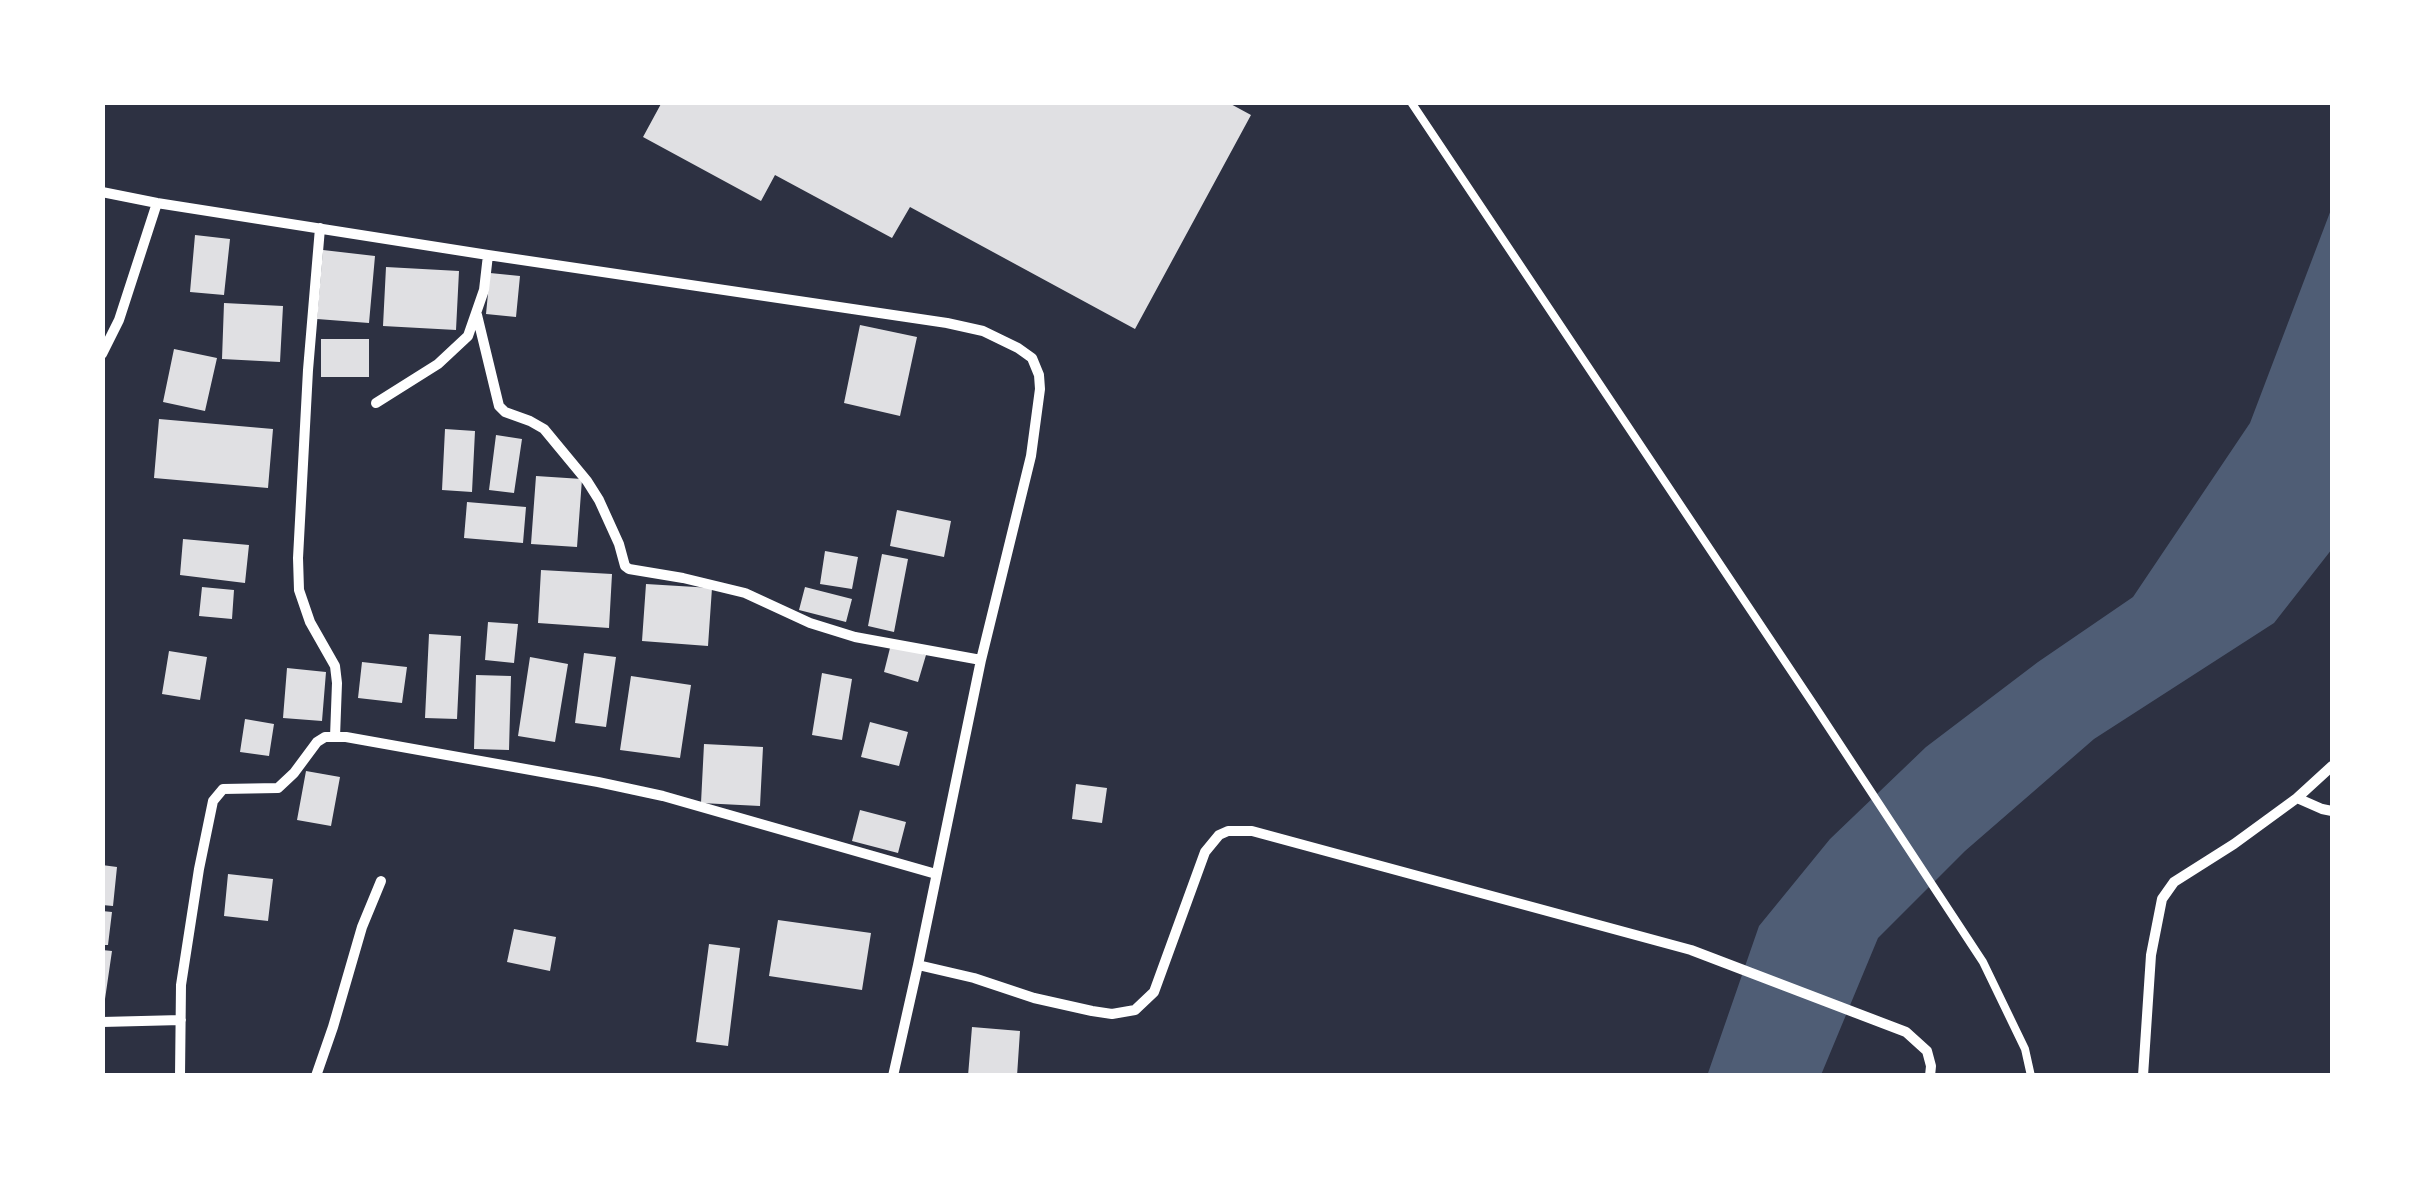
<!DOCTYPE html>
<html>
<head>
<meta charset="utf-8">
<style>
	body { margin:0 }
	#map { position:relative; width:2435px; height:1178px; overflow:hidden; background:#2d3142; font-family:Jost,sans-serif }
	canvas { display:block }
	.frame { position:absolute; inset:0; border:105px solid #fff; pointer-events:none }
</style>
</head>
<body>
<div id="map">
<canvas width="2435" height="1178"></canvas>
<div class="frame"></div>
</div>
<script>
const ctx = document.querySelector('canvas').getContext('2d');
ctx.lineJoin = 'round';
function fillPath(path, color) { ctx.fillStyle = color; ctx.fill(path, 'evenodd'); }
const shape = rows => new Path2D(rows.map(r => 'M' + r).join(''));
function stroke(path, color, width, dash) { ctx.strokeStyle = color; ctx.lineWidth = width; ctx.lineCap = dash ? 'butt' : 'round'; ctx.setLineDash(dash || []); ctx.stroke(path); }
fillPath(shape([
	[2332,207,2332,549,2274,623,2094,739,1965,851,1878,938,1821,1075,1707,1076,1759,926,1830,839,1926,747,2038,662,2133,597,2250,423]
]), '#4f5d75');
fillPath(shape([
	[662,102,1227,102,1251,115,1135,329,910,207,892,238,775,175,761,201,643,137],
	[195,235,230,239,224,295,190,292],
	[323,250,375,256,369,323,317,319],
	[386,267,459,271,456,330,383,326],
	[490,273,520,276,516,317,486,314],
	[224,303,283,306,280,362,222,359],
	[860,325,917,337,900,416,844,403],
	[321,339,369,339,369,377,321,377],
	[174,349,217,358,205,411,163,402],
	[159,419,273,429,268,488,154,478],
	[445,429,475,431,472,492,442,490],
	[496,435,522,439,514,493,489,490],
	[536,476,582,479,577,547,531,544],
	[467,502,526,507,523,543,464,538],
	[897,510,951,521,944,557,890,546],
	[183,539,249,545,245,583,180,575],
	[825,551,858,557,852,589,820,584],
	[882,554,908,559,894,632,868,626],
	[541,570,612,574,609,628,538,623],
	[646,584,712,588,708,646,642,641],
	[202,587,234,590,232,619,199,616],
	[805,587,852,599,846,622,799,610],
	[488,622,518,624,514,663,485,660],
	[429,634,461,636,457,719,425,718],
	[891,644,926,655,918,682,884,672],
	[169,651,207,657,200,700,162,694],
	[584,653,616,657,606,727,575,723],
	[530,657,568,664,555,742,518,736],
	[362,662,407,667,402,703,358,698],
	[287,668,326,672,322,721,283,718],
	[822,673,852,679,842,740,812,735],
	[476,675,511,676,509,750,474,749],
	[631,676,691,685,680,758,620,750],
	[245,719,274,724,269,756,240,752],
	[870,722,908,732,899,766,861,757],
	[704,744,763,747,760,806,701,803],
	[306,771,340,777,331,826,297,820],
	[1076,784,1107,788,1102,823,1072,819],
	[860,810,906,822,898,853,852,841],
	[102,865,117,867,113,906,102,905],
	[228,874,273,879,268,921,224,916],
	[102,911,112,912,108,945,102,945],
	[778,920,871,933,862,990,769,976],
	[514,929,556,937,550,971,507,962],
	[709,944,740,948,728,1046,696,1042],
	[102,950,112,951,105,999,102,999],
	[972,1027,1020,1031,1017,1076,968,1076]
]), '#e0e0e3');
stroke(shape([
	[1411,102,1814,705,1983,962,2025,1049,2031,1076]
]), '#fff', 8);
stroke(shape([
	[102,192,157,203,488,255,947,323,983,331,1018,348,1032,358,1039,375,1040,389,1031,456,981,660,918,965],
	[320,228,308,370,298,558,299,590,310,622,335,666,337,683,335,737],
	[477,315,499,406,505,412,530,421,544,429,587,481,599,500,619,544,625,566,629,569,683,578,745,593,810,623,855,637,981,660],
	[102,354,119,320,157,203],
	[376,403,438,364,468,336,484,290,488,255],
	[2297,798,2322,809,2332,811],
	[102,1022,181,1020],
	[180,1076,181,985,199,869,213,801,223,789,278,788,294,773,317,742,325,737,346,737,598,782,663,796,936,874],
	[316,1076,333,1027,362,927,381,881],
	[893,1076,918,965,974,978,1034,998,1092,1011,1112,1014,1135,1010,1154,992,1205,852,1219,835,1228,831,1252,831,1691,950,1906,1032,1927,1051,1931,1066,1930,1076],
	[2143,1076,2151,955,2162,899,2174,882,2234,844,2297,798,2332,766]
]), '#fff', 10);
</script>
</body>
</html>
